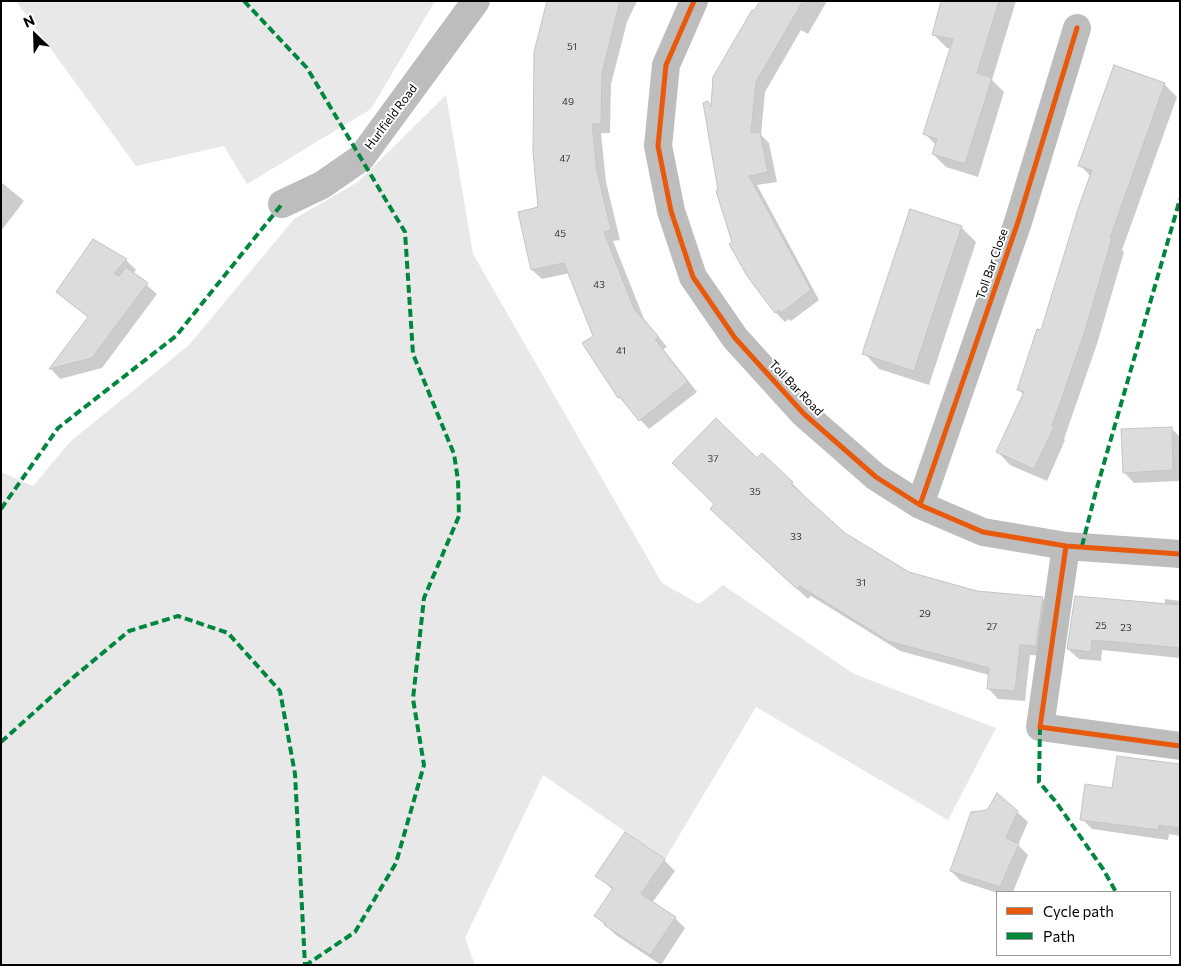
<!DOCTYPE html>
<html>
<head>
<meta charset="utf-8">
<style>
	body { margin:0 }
	#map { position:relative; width:1181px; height:966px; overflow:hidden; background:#fff; font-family:Commissioner,sans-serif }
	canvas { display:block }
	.frame { position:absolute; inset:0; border:2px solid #000; pointer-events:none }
	.legend { position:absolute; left:996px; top:891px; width:175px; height:65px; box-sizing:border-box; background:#fff; border:1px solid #999; margin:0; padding:6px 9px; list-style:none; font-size:15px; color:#000 }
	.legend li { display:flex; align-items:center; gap:10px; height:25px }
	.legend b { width:25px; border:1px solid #999 }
	.north { position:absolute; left:10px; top:10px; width:50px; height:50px; -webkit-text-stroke:4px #fff; paint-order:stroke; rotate:336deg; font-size:14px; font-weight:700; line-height:20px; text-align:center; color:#000 }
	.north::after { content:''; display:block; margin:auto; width:18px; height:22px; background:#000; clip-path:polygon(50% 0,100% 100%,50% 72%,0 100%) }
</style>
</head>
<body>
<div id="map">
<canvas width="1181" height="966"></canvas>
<div class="frame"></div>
<ul class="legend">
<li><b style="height:6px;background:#e8590c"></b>Cycle path</li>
<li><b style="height:6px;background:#00873e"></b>Path</li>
</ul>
<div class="north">N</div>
</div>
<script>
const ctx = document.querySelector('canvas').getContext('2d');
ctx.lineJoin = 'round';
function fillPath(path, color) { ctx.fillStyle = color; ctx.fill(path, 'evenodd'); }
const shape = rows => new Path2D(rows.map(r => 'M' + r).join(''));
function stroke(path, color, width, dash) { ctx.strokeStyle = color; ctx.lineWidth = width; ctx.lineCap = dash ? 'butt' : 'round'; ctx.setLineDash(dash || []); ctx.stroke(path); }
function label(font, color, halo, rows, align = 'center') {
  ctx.font = font + ' Commissioner,sans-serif'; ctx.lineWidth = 4; ctx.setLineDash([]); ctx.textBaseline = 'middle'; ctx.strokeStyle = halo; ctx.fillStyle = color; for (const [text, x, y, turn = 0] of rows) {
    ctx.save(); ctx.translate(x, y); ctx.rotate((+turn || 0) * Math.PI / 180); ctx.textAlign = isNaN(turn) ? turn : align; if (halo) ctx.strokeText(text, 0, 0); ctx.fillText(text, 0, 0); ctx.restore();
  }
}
fillPath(shape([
	[16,1,435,1,371,109,247,184,224,146,136,166],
	[446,95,473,254,662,583,699,604,723,585,854,674,996,728,948,820,756,707,665,859,543,775,465,938,475,965,1,965,1,472,33,486,71,441,188,346,294,219,358,182]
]), '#e8e8e8');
fillPath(shape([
	[577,1,637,1,627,22,611,84,610,133,601,133,606,182,620,240,613,241,644,319,667,347,663,349,697,392,649,429,619,397,570,273,542,279,532,270,540,208],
	[761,1,827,1,808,34,801,30,765,92,761,135,769,143,777,182,757,185,819,300,791,321,789,319,785,322,776,313,748,276,734,243,720,191,707,102,712,107],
	[942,1,1016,1,992,80,1004,92,978,177,946,167,933,154,936,145,925,134,951,49,947,48,934,35],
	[1164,84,1177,97,1122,250,1124,252,1097,344,1064,439,1065,440,1047,481,1010,465,998,452,1024,395,1018,389,1042,332,1091,177,1080,165],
	[1,182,24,201,1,231],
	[961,227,976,242,929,385,879,369,864,353],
	[126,260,136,270,133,273,157,294,102,368,60,379,51,369,89,318,58,291],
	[1171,428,1180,437,1180,481,1134,483,1124,472],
	[757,460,792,483,802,493,801,495,845,534,909,573,977,592,1042,598,1053,609,1046,656,1030,655,1025,701,998,699,988,688,989,675,900,651,811,596,808,599,722,519],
	[1165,599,1180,601,1180,658,1102,650,1101,661,1079,659,1068,649,1165,605],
	[1180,766,1180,836,1169,834,1168,840,1092,829,1082,819,1113,790],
	[1017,812,1028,822,1018,845,1028,855,1013,892,997,893,961,881,951,871],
	[625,834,664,860,675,871,652,903,675,918,685,928,661,965,616,935,596,916,613,890,597,876]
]), '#0003');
const building = shape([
	[547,1,620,1,602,74,601,124,592,124,597,171,611,230,604,232,634,309,659,337,655,339,688,382,639,421,620,397,618,398,582,343,593,336,564,263,531,270,518,212,538,207,533,152,534,52,547,1],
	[760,1,803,1,756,82,751,133,760,132,768,172,749,176,811,290,781,313,779,310,775,313,747,276,729,244,732,242,716,191,718,190,703,103,708,101,711,107,713,77,752,10,754,11,760,1],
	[941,1,999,1,977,73,992,78,965,164,932,154,937,139,923,134,953,39,932,35,941,1],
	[1114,65,1165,83,1110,238,1112,238,1085,331,1052,426,1054,427,1034,469,996,452,1024,392,1017,390,1037,329,1041,330,1078,209,1092,170,1078,166,1114,65],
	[910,209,962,226,914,371,862,354,910,209],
	[93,239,127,259,114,273,119,276,126,267,148,283,92,358,49,369,88,317,56,292,93,239],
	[716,418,757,458,762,453,793,482,791,484,845,533,909,572,977,591,1043,597,1036,646,1020,645,1015,691,987,689,989,668,888,641,800,586,797,589,710,509,714,504,672,463,716,418],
	[1172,427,1173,470,1123,473,1121,429,1172,427],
	[1075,596,1180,605,1180,648,1092,640,1091,652,1067,649,1075,596],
	[1117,756,1180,764,1180,828,1159,825,1158,830,1080,820,1085,784,1112,788,1117,756],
	[997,793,1018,811,1006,838,1019,844,1000,887,950,871,971,812,987,810,997,793],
	[625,832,665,859,641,894,676,917,650,955,604,925,605,923,594,916,613,888,595,876,625,832]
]);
fillPath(building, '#dcdcdc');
stroke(building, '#c4c4c4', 1);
stroke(shape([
	[694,1,666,65,658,146,671,211,693,277,735,338,804,414,876,477,920,505,983,532,1066,546,1180,554],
	[282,204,322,185,361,158,476,1],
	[920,505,1018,222,1077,28],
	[1066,546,1040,727,1180,746]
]), '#bdbdbd', 28);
stroke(shape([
	[244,1,307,68,405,232,413,354,454,454,458,480,459,516,424,598,413,699,424,765,396,863,355,932,306,965],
	[1,509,58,428,176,336,282,204],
	[1082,546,1096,491,1180,199],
	[1040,727,1039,782,1056,802,1103,869,1116,892],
	[1,742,69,681,129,631,178,616,228,633,280,691,295,774,305,965]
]), '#00873e', 4, [8, 4]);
stroke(shape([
	[694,1,666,65,658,146,671,211,693,277,735,338,804,414,876,477,920,505,983,532,1066,546,1180,554],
	[920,505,1018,222,1077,28],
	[1066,546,1040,727,1180,746]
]), '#e8590c', 5);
label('10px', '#373737', null, [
	["51",572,47],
	["49",568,102],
	["47",565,159],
	["45",560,234],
	["43",599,285],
	["41",621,351],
	["37",713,459],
	["35",755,492],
	["33",796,537],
	["31",861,583],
	["29",925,614],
	["25",1101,626],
	["27",992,627],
	["23",1126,628]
]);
label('12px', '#000', '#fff', [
	["Hurlfield Road",391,117,-53],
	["Toll Bar Close",992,264,-71],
	["Toll Bar Road",796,388,46]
]);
</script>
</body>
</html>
